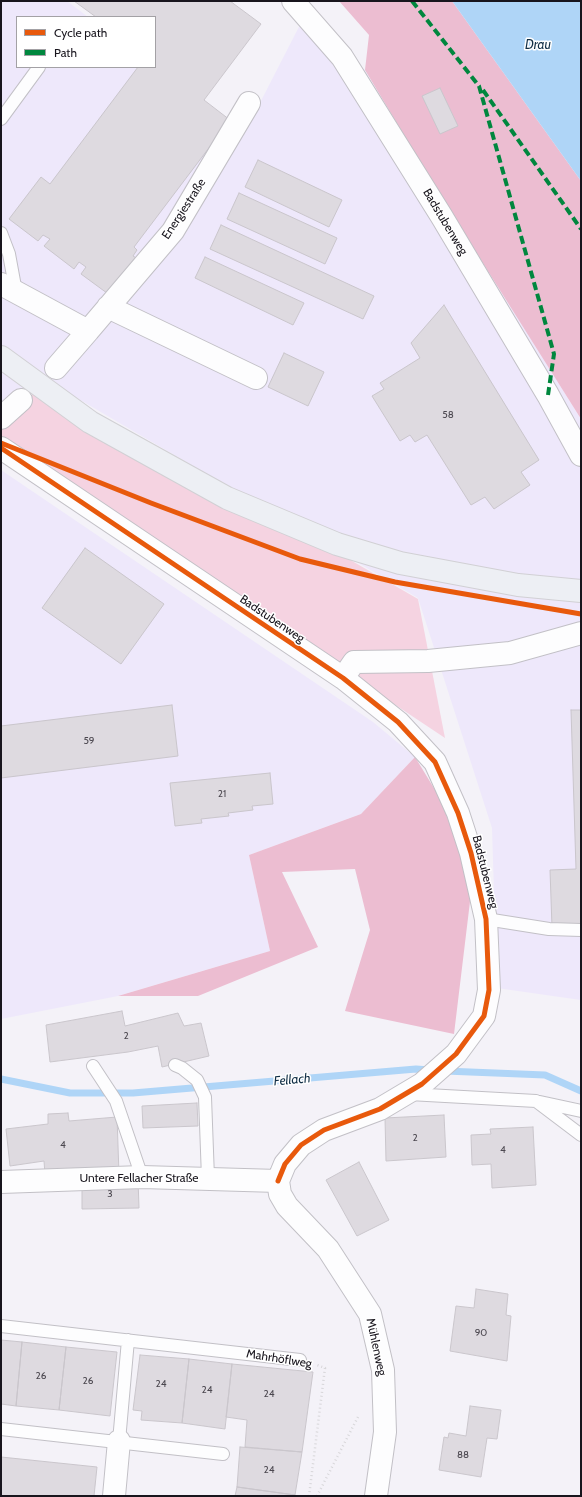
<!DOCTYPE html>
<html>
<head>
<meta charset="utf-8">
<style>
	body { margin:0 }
	#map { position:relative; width:582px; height:1497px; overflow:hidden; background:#f4f2f8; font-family:Cabin,sans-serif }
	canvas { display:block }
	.frame { position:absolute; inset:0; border:2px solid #18151d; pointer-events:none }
	.legend { position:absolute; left:16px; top:16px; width:140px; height:52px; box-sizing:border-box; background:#fff; border:1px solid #a3a1a5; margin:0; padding:5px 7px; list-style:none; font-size:12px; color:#18151d }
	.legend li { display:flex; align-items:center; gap:8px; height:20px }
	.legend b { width:20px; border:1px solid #a3a1a5 }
</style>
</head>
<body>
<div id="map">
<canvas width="582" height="1497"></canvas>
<div class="frame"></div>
<ul class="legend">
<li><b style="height:5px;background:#e8590c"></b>Cycle path</li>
<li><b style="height:5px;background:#00873e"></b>Path</li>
</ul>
</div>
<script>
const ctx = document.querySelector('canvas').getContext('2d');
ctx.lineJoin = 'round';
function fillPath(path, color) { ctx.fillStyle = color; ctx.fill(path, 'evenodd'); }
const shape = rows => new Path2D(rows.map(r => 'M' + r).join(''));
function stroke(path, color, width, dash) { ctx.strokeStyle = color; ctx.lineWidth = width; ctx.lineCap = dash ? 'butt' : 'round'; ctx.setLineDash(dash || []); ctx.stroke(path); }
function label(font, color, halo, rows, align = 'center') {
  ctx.font = font + ' Cabin,sans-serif'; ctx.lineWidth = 3; ctx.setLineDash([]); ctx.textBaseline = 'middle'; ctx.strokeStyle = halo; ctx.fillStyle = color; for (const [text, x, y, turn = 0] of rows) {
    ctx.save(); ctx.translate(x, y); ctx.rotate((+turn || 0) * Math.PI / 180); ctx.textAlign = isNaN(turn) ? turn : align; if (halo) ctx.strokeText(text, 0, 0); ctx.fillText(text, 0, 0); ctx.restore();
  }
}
fillPath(shape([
	[1,1,67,1,88,17,17,17,17,67,155,67,244,134,304,17,365,70,440,195,581,419,581,1000,497,988,492,828,418,598,36,374,1,411],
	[1,470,373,722,415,757,361,814,249,855,270,951,118,996,1,1019]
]), '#eee8fb');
fillPath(shape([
	[43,383,418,599,445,738,1,442,1,428]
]), '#f5d3e1');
fillPath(shape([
	[339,1,452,1,581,181,581,419,440,195,365,70,369,35],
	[415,757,440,798,472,885,454,1034,345,1011,370,930,355,869,282,872,318,947,198,996,118,996,270,951,249,855,361,814]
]), '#ecbdd1');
fillPath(shape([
	[452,1,581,1,581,181]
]), '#afd5f7');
stroke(shape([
	[445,1071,545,1075,581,1091],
	[1,1079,70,1093,133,1093,416,1069,430,1070]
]), '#afd5f7', 7);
const building = shape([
	[74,1,230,1,261,24,204,100,230,120,134,247,137,250,133,256,138,259,111,296,81,274,86,267,79,262,74,269,44,246,50,239,43,235,38,241,9,219,41,177,50,184,138,67,155,67,155,17,96,17,74,1],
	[440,88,458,126,440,134,422,96,440,88],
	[258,160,342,200,329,227,245,187,258,160],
	[239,193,337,238,325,264,227,219,239,193],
	[221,225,374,296,363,319,210,249,221,225],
	[205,257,304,303,293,325,195,278,205,257],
	[444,305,539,460,521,472,530,485,494,509,485,497,471,505,427,435,415,442,410,435,400,441,372,396,384,389,380,383,420,358,411,343,444,305],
	[284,353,324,372,308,406,268,387,284,353],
	[85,548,164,604,121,664,42,608,85,548],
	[172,705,178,756,1,778,1,726,172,705],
	[571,710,581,710,581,926,552,927,550,870,576,869,571,710],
	[270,773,273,804,252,806,253,810,228,813,229,816,201,819,202,823,175,826,170,783,270,773],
	[122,1011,125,1026,178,1013,184,1026,201,1023,209,1056,162,1067,158,1046,128,1052,50,1062,46,1025,122,1011],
	[197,1103,198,1126,143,1128,142,1106,197,1103],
	[68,1113,69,1121,117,1117,119,1174,45,1174,44,1161,10,1166,6,1129,48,1124,48,1114,68,1113],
	[444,1115,446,1157,386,1161,385,1118,444,1115],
	[533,1127,536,1185,492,1188,491,1164,472,1165,471,1135,491,1134,490,1129,533,1127],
	[359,1162,389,1220,357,1236,326,1180,359,1162],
	[138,1179,139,1208,82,1209,82,1180,138,1179],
	[476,1289,508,1294,506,1315,511,1316,507,1361,450,1351,456,1306,474,1308,476,1289],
	[1,1340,22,1342,16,1406,1,1404,1,1340],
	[22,1342,66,1347,59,1410,16,1406,22,1342],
	[66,1347,117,1352,110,1416,59,1410,66,1347],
	[140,1355,189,1359,182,1423,141,1420,142,1411,133,1410,140,1355],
	[189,1359,232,1364,225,1429,182,1423,189,1359],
	[232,1364,313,1372,302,1452,245,1447,247,1420,226,1417,232,1364],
	[470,1406,501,1410,497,1439,487,1438,481,1477,439,1470,444,1437,448,1438,449,1433,466,1436,470,1406],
	[240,1447,302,1452,295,1495,237,1487,240,1447],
	[1,1457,97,1467,94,1496,1,1496,1,1457],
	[237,1487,295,1495,295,1496,235,1496,237,1487]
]);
fillPath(building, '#dedae0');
stroke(building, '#cac6cc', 1);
const service = shape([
	[1,119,39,67],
	[1,233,9,254,16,292],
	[486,919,549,929,581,930],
	[175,1065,182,1068,197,1080,205,1097,208,1178],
	[93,1066,116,1101,142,1177],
	[409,1094,536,1101,581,1135],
	[540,1102,581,1111],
	[1,1326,300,1360],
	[1,1429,223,1454],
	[119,1441,128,1340]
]);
const minor = shape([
	[293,1,342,57,442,217,548,395,581,455],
	[1,284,88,331,56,368],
	[108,307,256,378],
	[88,331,173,231,249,103],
	[1,418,21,400],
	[1,448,343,678,398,722,435,762,458,813,471,853,486,919,489,990,484,1016,456,1054,422,1084,380,1109,324,1130,301,1145,285,1164,278,1181],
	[343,678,354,662,428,661,510,653,581,633],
	[278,1181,280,1194,287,1206,328,1249,370,1314,383,1370,385,1432,376,1496],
	[1,1182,142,1177,278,1181],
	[114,1496,119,1441]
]);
const primary = shape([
	[1,357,90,422,227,498,337,544,400,563,518,585,581,591]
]);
stroke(service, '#c2c0c6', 14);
stroke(minor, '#c2c0c6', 24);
stroke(primary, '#d1d0d4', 24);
stroke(shape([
	[309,1496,325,1368,317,1365],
	[317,1496,359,1415]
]), '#d7d6d9', 2.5, [1, 3]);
stroke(service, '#fdfdfe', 12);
stroke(minor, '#fdfdfe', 22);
stroke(primary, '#edeff4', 22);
stroke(shape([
	[412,1,479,86,554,354,548,395],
	[483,90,581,229]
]), '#00873e', 4, [8, 4]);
stroke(shape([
	[1,443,151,503,300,559,395,582,581,614],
	[1,448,343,678,398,722,435,762,458,813,471,853,486,919,489,990,484,1016,456,1054,422,1084,380,1109,324,1130,301,1145,285,1164,278,1181]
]), '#e8590c', 5);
label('10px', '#4c4850', null, [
	["58",448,415],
	["59",89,741],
	["21",222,794],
	["2",126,1036],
	["2",415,1138],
	["4",63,1145],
	["4",503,1150],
	["3",110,1194],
	["90",481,1333],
	["26",41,1376],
	["26",88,1381],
	["24",161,1384],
	["24",207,1390],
	["24",269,1394],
	["88",463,1455],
	["24",269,1470]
]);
label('12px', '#18151d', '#fff', [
	["Energiestraße",184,209,-57],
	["Badstubenweg",445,222,59],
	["Badstubenweg",272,619,34],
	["Badstubenweg",485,872,76],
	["Untere Fellacher Straße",139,1178],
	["Mühlenweg",376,1347,78],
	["Mahrhöflweg",279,1359,9]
]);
label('italic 13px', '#102e45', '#fff', [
	["Drau",538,45],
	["Fellach",292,1080,-5]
]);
</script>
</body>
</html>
